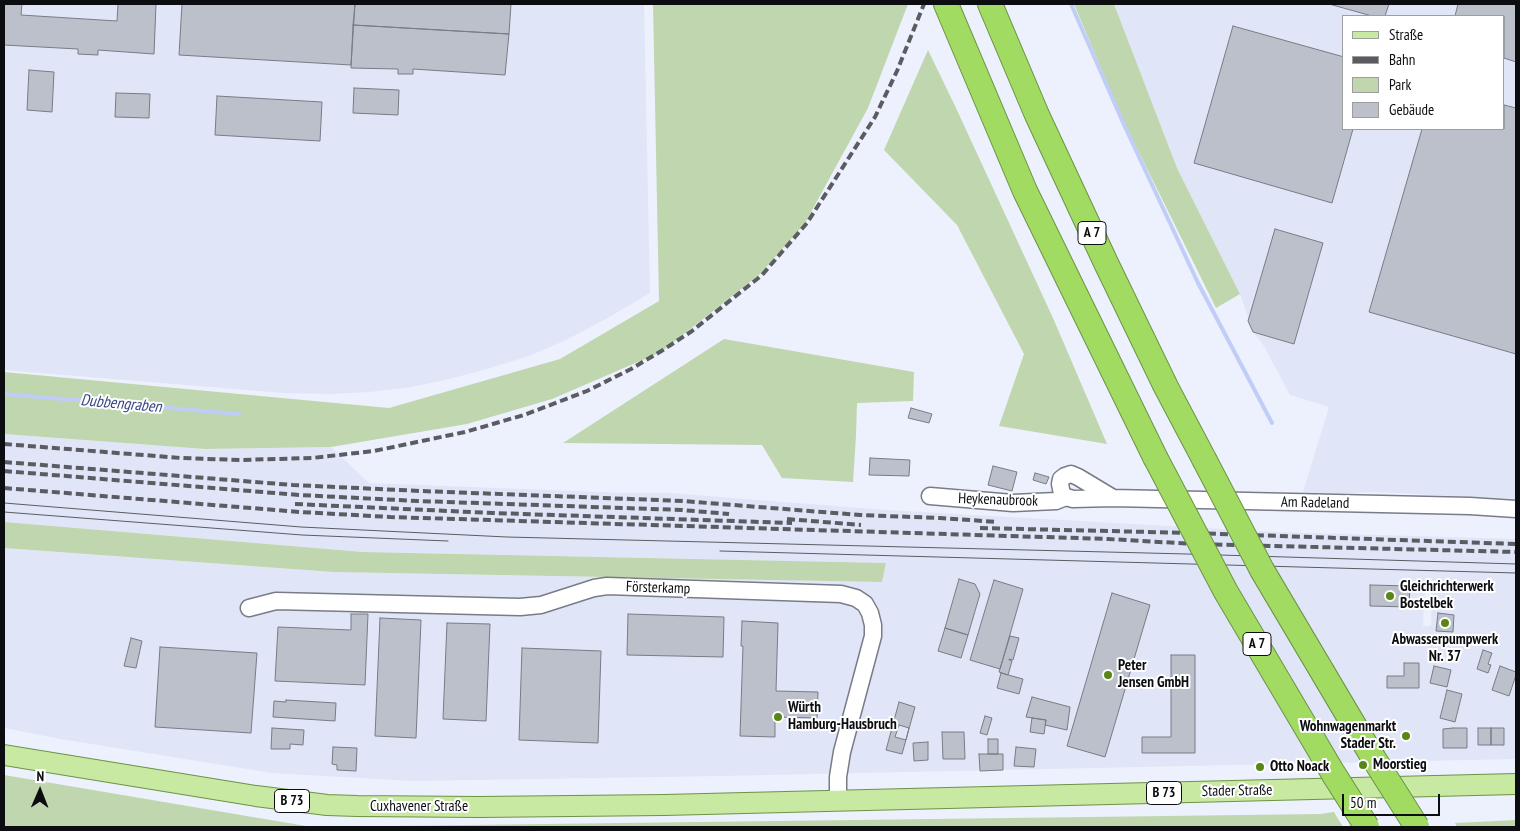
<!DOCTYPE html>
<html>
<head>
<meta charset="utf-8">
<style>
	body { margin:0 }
	#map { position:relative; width:1520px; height:831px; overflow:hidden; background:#edf1fd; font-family:"PT Sans Narrow",sans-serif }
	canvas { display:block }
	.frame { position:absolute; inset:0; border:5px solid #0c0d11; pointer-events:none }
	.legend { position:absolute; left:1342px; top:15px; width:162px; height:115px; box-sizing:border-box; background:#fff; border:1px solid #9e9ea0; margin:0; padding:6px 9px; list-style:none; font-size:15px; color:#0c0d11 }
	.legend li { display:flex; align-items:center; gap:10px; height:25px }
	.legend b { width:25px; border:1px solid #9e9ea0 }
	.north { position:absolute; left:15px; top:766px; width:50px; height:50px; -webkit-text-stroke:4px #fff; paint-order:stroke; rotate:1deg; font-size:14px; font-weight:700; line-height:20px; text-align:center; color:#0c0d11 }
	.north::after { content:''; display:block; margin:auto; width:18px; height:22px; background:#0c0d11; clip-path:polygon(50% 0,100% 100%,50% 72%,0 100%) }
	.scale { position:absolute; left:1342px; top:794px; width:98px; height:22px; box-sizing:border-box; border:2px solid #0c0d11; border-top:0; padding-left:6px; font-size:15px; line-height:18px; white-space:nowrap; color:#0c0d11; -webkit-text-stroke:4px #fff; paint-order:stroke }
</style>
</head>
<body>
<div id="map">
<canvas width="1520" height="831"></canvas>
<div class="frame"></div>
<ul class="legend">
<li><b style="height:6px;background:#c7e9a1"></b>Straße</li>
<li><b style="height:6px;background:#5a5c62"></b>Bahn</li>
<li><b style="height:14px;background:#c0d6ae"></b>Park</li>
<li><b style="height:14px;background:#bcc0cb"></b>Gebäude</li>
</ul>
<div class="north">N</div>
<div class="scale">50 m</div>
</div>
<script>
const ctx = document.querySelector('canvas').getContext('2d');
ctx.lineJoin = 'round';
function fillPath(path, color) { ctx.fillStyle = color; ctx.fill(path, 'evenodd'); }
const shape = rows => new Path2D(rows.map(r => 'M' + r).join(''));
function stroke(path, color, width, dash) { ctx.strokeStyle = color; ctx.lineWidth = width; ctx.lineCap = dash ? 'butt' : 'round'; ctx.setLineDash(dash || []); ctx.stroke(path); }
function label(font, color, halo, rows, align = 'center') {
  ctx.font = font + ' "PT Sans Narrow",sans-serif'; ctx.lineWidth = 4; ctx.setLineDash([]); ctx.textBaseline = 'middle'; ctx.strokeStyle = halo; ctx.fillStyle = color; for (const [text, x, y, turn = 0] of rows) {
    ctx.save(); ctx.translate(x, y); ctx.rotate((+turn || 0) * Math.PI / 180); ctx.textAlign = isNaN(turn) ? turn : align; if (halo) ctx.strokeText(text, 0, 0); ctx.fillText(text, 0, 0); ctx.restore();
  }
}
fillPath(shape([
	[4,4,644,4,650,293,606,319,566,340,529,356,480,371,441,381,406,388,369,392,332,394,283,393,4,370],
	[1114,4,1516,4,1516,499,1375,492,1302,495,1329,407,1290,395,1264,346,1253,332,1240,294,1177,168],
	[1344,16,1504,16,1504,129,1344,129],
	[4,434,205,449,331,447,369,483,626,493,669,493,887,510,1276,532,1516,539,1516,759,722,776,412,781,272,773,60,739,4,728,4,548,333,572,882,582,886,563,363,552,4,522],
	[1425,578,1432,578,1431,626,1423,626]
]), '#e0e6f8');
fillPath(shape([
	[653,4,908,4,868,108,805,223,760,274,661,352,552,399,467,424,331,447,205,449,4,434,4,372,389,408,560,359,659,301],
	[1074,4,1114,4,1177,168,1240,294,1216,308,1122,118],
	[928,50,956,108,1053,318,1107,444,999,426,1024,354,957,225,884,150],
	[724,339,914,372,913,401,857,403,856,436,853,482,782,478,762,445,563,443],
	[4,522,363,552,886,563,882,582,333,572,4,548],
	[4,775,312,827,1320,814,1334,812,1343,827,4,827],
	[1516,820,1516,827,1457,827,1455,823]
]), '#c0d6ae');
stroke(shape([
	[1071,4,1125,127,1198,283,1272,423],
	[4,394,239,414]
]), '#c0cdf7', 4);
const building = shape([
	[4,4,22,4,21,15,117,21,118,4,156,4,154,54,98,50,98,55,78,54,78,49,4,45,4,4],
	[182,4,355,4,351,65,179,55,182,4],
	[355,4,511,4,509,34,353,25,355,4],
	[1329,4,1389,4,1385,16,1372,16,1329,4],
	[1458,4,1516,4,1516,62,1504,58,1504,16,1455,16,1458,4],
	[353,25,509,34,505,75,413,69,413,74,398,74,398,69,351,68,353,25],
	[1233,26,1344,57,1344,129,1353,129,1332,203,1194,163,1233,26],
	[29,70,54,72,52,112,27,110,29,70],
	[354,88,399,90,398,115,353,113,354,88],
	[116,93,150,94,149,118,115,117,116,93],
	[217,96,322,102,320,141,215,135,217,96],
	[1504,105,1516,108,1516,354,1369,312,1422,129,1504,129,1504,105],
	[1275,229,1323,243,1294,344,1253,332,1248,321,1275,229],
	[911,408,932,414,929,423,908,418,911,408],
	[870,458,910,460,909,476,869,475,870,458],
	[993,466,1017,472,1012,491,988,485,993,466],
	[1035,473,1049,477,1046,484,1033,480,1035,473],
	[959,579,975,584,980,594,968,635,945,628,959,579],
	[994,580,1023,589,1000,669,970,660,994,580],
	[1370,585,1410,586,1409,607,1370,606,1370,585],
	[1112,593,1150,605,1105,757,1067,746,1112,593],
	[1438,613,1454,615,1453,632,1436,631,1438,613],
	[351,614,368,614,365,685,275,681,278,627,351,630,351,614],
	[628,614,724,617,723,657,627,655,628,614],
	[380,618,421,620,416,738,375,736,380,618],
	[742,621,778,623,776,691,818,692,817,718,775,717,775,737,740,736,743,646,741,646,742,621],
	[447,623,490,624,486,721,443,719,447,623],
	[945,628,968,635,961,658,938,651,945,628],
	[1010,636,1019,638,1013,660,1009,659,1009,660,1012,661,1008,675,999,672,1010,636],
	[131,638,142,641,136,668,124,666,131,638],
	[160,647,257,653,251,733,155,727,160,647],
	[522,648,601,651,598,743,519,740,522,648],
	[1483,650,1492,653,1488,664,1491,665,1488,673,1477,669,1483,650],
	[1171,655,1195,655,1195,753,1142,753,1142,737,1171,737,1171,655],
	[1404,663,1419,663,1419,688,1387,688,1387,676,1404,676,1404,663],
	[1434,666,1451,670,1447,687,1430,683,1434,666],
	[1500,666,1516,672,1516,675,1509,696,1492,690,1500,666],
	[1001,673,1023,679,1019,694,997,688,1001,673],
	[1447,690,1462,694,1455,722,1440,718,1447,690],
	[1032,697,1070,707,1067,730,1045,725,1046,720,1026,717,1032,697],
	[286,700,336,703,335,721,273,717,274,701,286,702,286,700],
	[899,702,915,707,902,754,886,750,899,702],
	[985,716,992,718,987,735,980,733,985,716],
	[1032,718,1046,720,1044,734,1030,732,1032,718],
	[899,725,909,728,906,740,895,737,899,725],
	[272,728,304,730,303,745,290,744,290,749,271,749,272,728],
	[1453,728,1467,728,1467,748,1443,748,1443,729,1453,728],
	[1478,728,1491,728,1491,745,1478,745,1478,728],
	[1491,728,1504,728,1504,745,1491,745,1491,728],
	[942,732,964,732,965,759,943,759,942,732],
	[988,739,998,739,998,754,988,754,988,739],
	[928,742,928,760,914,761,913,743,928,742],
	[333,747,357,748,356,771,337,770,337,765,332,764,333,747],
	[1016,747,1036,749,1034,767,1014,766,1016,747],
	[979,754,1003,754,1003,770,980,771,979,754]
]);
fillPath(building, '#bcc0cb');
stroke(building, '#797c87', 1);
const minor = shape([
	[930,496,1013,503,1056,501,1066,497],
	[1113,498,1078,477,1071,474,1065,476,1061,479,1060,484,1062,494,1066,497,1073,499,1113,498,1470,506,1516,509],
	[249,608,276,601,520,607,541,605,594,588,607,586,841,594,856,598,865,604,870,613,873,625,873,636,842,752,838,777,838,801]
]);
const major = shape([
	[4,755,256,796,327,805,357,806,479,807,664,805,1516,784]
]);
const highway = shape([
	[946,4,1025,191,1155,457],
	[990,4,1037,115,1106,263,1166,387,1204,459]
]);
stroke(minor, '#787c86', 19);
stroke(major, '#6d9346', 22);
stroke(highway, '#6d9346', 26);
stroke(minor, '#fff', 16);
stroke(major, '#c7e9a1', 20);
stroke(highway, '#a1db62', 24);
stroke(shape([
	[4,503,301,527,507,537,1187,554,1516,564],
	[4,512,302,535,448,541],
	[720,551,1516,573]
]), '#5a5c62', 1);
stroke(shape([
	[4,444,181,458,241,460,312,458,374,451,465,432,524,415,587,391,631,369,663,350,692,331,762,275,807,223,875,117,897,71,924,4],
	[4,462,293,485,421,491,683,501,860,515,940,518,998,522],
	[4,471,299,495,418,501,682,510,729,514],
	[4,488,300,512,390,517,1108,539,1195,544,1516,552],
	[295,504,493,513,792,523],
	[787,519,861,525],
	[980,528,1192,533,1516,544]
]), '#5a5c62', 4, [8, 4]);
const highwayBridge = shape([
	[1155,457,1226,592,1333,773,1367,827],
	[1204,459,1262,570,1374,759,1417,827]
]);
stroke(highwayBridge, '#6d9346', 26, []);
stroke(highwayBridge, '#a1db62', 24);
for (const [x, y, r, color] of [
	[1390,596,5,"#588617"],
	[1445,623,5,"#588617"],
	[1108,675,5,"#588617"],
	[778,717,5,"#588617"],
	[1406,736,5,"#588617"],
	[1363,765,5,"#588617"],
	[1260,767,5,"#588617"]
]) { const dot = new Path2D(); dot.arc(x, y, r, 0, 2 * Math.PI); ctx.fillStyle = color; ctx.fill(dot); stroke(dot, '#fff', 2); }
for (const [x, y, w] of [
	[1092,233,28],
	[1257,644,28],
	[1164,793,35],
	[292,801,35]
]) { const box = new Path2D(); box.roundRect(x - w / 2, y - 11.5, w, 23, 4); ctx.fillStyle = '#fff'; ctx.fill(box); stroke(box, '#0c0d11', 1); }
label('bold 14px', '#0c0d11', null, [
	["A 7",1092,233],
	["A 7",1257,644],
	["B 73",1164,793],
	["B 73",292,801]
]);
label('15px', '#0c0d11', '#fff', [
	["Heykenaubrook",998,500,2],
	["Am Radeland",1315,503,1],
	["Försterkamp",658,588,2],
	["Stader Straße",1237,791,-1],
	["Cuxhavener Straße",419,807]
]);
label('bold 15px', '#0c0d11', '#fff', [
	["Gleichrichterwerk",1400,587],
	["Bostelbek",1400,604],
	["Abwasserpumpwerk",1445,640,"center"],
	["Nr. 37",1445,657,"center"],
	["Peter",1118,666],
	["Jensen GmbH",1118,683],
	["Würth",788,708],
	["Hamburg-Hausbruch",788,725],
	["Wohnwagenmarkt",1396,727,"right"],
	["Stader Str.",1396,744,"right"],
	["Moorstieg",1373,765],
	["Otto Noack",1270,767]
], 'left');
label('italic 16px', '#374584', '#fff', [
	["Dubbengraben",121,404,5]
]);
</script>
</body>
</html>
